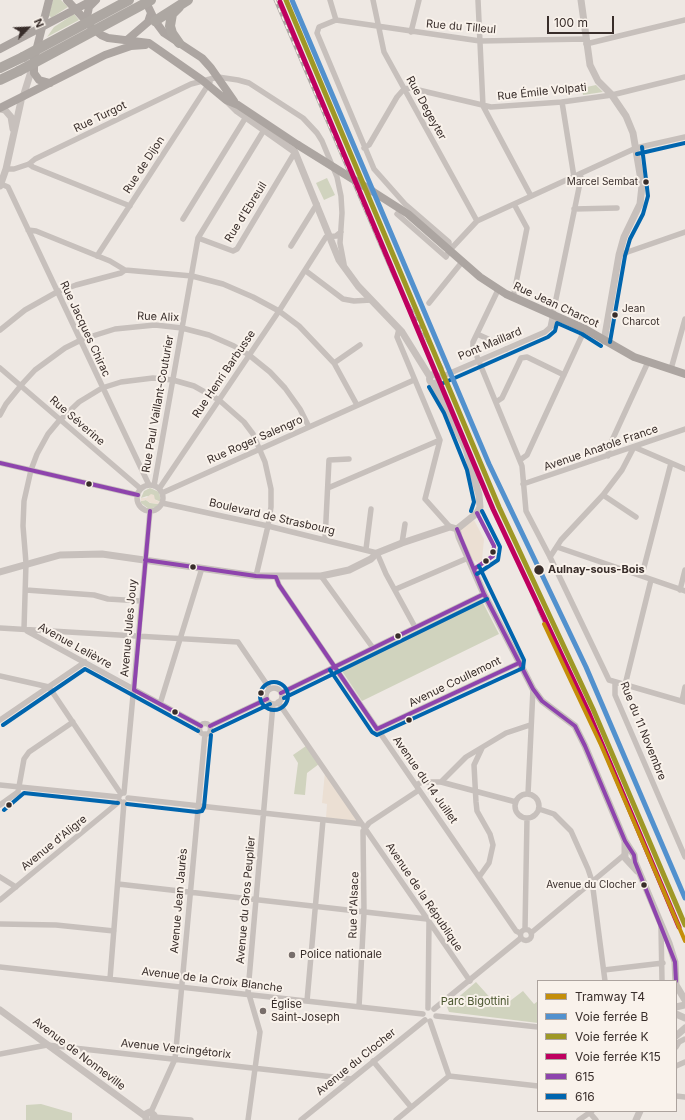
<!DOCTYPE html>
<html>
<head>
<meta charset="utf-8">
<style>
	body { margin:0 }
	#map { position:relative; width:685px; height:1120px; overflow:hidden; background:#eee8e3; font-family:Inter,sans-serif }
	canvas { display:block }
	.legend { position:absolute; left:537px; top:980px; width:140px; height:132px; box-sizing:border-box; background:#f9f2eb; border:1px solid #aca39e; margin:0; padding:5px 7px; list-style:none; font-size:12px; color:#382d2a }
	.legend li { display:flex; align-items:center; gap:8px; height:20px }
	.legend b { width:20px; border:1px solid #aca39e }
	.north { position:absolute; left:8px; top:8px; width:40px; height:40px; -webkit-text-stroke:3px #f9f2eb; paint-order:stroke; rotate:66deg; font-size:11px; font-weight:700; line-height:16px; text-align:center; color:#382d2a }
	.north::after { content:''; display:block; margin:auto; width:14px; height:18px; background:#382d2a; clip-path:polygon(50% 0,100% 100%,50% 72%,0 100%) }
	.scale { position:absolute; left:547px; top:16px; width:67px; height:18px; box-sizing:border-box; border:2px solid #382d2a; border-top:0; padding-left:5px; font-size:12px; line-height:14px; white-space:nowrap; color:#382d2a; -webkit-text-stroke:3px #f9f2eb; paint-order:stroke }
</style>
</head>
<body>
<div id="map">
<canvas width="685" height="1120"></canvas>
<ul class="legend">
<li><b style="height:5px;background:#c48e0a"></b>Tramway T4</li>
<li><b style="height:5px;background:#5291ce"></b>Voie ferrée B</li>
<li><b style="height:5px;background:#9f9825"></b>Voie ferrée K</li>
<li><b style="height:5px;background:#bf005f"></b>Voie ferrée K15</li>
<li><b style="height:5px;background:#8e44ad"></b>615</li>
<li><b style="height:5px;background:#0065ae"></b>616</li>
</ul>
<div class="north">N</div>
<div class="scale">100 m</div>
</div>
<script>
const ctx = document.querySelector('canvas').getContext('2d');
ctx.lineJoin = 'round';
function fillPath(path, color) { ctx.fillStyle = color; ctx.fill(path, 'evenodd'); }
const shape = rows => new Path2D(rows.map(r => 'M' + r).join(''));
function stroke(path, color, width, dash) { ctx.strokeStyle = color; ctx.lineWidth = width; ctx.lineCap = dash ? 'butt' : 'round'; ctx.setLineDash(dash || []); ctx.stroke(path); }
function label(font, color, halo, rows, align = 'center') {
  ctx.font = font + ' Inter,sans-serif'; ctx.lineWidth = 4; ctx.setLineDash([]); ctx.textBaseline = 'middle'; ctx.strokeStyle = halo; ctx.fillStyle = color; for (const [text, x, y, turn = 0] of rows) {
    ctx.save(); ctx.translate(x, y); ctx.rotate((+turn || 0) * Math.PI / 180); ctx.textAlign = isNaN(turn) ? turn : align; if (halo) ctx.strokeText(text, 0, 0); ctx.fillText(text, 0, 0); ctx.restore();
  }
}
fillPath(shape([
	[53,0,61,0,68,7,51,18,50,16,48,17],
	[74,14,79,20,47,37,54,27],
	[596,85,603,92,583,95,582,88],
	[327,178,335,195,324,200,316,183],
	[150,488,159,492,161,502,147,496,141,498,144,491],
	[146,500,150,503,160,504,156,507,149,509,141,503,141,501],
	[481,599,499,634,362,701,340,668],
	[306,746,319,764,307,773,305,795,294,794,298,763,293,755],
	[476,982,494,1002,506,1004,523,991,534,1004,538,1001,538,1023,449,1012,447,1007],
	[41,1104,72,1113,72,1120,26,1120,26,1105]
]), '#d0d3be');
fillPath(shape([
	[151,494,154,495,155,500,161,502,160,504,151,503,146,500,141,501,141,498,146,498],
	[474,520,484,539,482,560,478,563,471,558,460,531,461,529],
	[325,772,359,821,326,818,327,804,322,803]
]), '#ebdfd3');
stroke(shape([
	[330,0,336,20],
	[373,0,384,52,477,221],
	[478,0,483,106,531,196],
	[336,20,319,27,317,33,374,169,405,204,449,242,449,251],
	[336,20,480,41,586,39],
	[411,32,419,0],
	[586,44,685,20],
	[562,102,574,177],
	[364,148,369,145,397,97,404,89,410,88,491,107,562,102,612,95,685,77],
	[29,164,33,167,130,206],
	[6,169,14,169,29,164,35,159,191,84,218,77,238,80,249,83,303,118,317,133,322,141,337,177,341,196,342,213,340,243,344,264],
	[1,184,8,187,149,485],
	[574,209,617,208],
	[397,214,446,257,449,251,477,221,636,148,685,137],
	[183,219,246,117],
	[28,230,36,231,110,261,125,270],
	[198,238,233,251,237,249,295,152],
	[291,246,317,204],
	[619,255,685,232],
	[97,256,210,82],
	[306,271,343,299,354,301,371,300],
	[498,290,473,342,473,347,522,466,526,511,550,557,609,680,685,702],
	[513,298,527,228,514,204],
	[429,303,462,262],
	[550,328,581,178,580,174],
	[399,329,397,337,440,440,425,499,450,527],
	[0,330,25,310,57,292,76,285,121,273,125,270,192,276,223,284,253,297,279,311,299,326,334,363,357,405],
	[477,334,497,343],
	[506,349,545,332,555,323,564,319],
	[334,363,360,345],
	[0,368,141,489],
	[671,369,685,319],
	[496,402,502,398,521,358,527,357,564,375],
	[0,415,6,404,23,383,35,370,65,348,83,339,115,329,155,325,182,328,209,335,234,346,249,355,270,372,285,388,300,409,309,427],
	[634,447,685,469],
	[608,456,609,447,648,362],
	[520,460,527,455,585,329],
	[0,463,138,495],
	[523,484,685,429],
	'137 498a13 13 0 1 1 26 0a13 13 0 1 1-26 0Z',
	[154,486,198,238,264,130],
	[328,488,440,440],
	[159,489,279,311,326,237,336,236,341,232],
	[162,493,414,380],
	[603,495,636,517],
	[162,503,268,526,377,553,386,574,415,627],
	[325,540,329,460,349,459],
	[402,543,405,524],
	[557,547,685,591],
	[366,549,371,509],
	[550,557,561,540,603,495,622,470,634,447],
	[642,575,671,463],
	[321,576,373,648],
	[276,577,279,585,332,663,516,931,520,933],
	[396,589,468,558],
	[26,590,94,595,108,599,141,601],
	[680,590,685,570],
	[0,628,238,642,270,689],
	[24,629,26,563,23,526,24,501,31,470,37,454,48,434,58,422,79,402,102,388,121,382,153,378,173,380,194,386,219,400,244,422,253,434,265,462,271,489,271,507,268,526,256,576],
	[27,631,201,726],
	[0,676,49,687,121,794],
	[615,683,615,695,685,857],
	[625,685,651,580],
	'266 696a8 8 0 1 1 16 0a8 8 0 1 1-16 0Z',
	[281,693,484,594],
	[682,701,685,687],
	[278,702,470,981],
	[160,704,202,568],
	[0,720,85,662],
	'199.5 729a5.5 5.5 0 1 1 11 0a5.5 5.5 0 1 1-11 0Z',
	[210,726,267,699],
	[377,729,519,663],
	[441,782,466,757,506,733,530,725],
	[0,785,119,797],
	[416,785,422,782,441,782,516,802],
	[124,793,150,511],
	[528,794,533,689],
	'515 806a12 12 0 1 1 24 0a12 12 0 1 1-24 0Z',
	[128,798,362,824],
	[0,805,18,792,24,759,29,752,73,722],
	[539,809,554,814,571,831,588,869,592,881,605,981],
	[0,877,16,887],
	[479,877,489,863,493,845,490,834,477,811,476,802,474,765,482,748],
	[118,884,427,919],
	[0,900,120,801],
	[0,924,56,925,114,931],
	[661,927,662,981],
	[525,929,527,818],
	'520.5 935a5.5 5.5 0 1 1 11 0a5.5 5.5 0 1 1-11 0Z',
	[531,933,624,855],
	[0,967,423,1014],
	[604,970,663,963],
	[110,979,124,802],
	[307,1001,323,820],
	[359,1007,364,912,363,831,369,823,419,790],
	[428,1008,429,922],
	[434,1009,521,938],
	[436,1016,538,1027],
	[430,1021,449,1076],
	[676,1047,679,1042,685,1039],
	[0,1054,47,1045,351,1079],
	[373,1061,411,1107],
	[676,1066,685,1062],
	[676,1096,685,1097],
	[151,1112,175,1059,176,1049,205,734],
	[590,1113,596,1120],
	[154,1117,191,1120],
	[248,1120,260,1032,248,991,273,704],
	[301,1120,425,1020],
	[396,1120,449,1076,538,1086],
	[579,1120,592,1111]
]), '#c7c0bc', 5.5);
stroke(shape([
	[581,0,590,65,598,81,611,94,626,116,633,133,642,186,640,204,624,237,619,255,604,341],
	[23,97,33,65],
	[228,102,237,111,295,152,339,260,358,286,402,332,430,377],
	[0,109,5,110,11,117,13,129],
	[0,186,6,169,21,101],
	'429.5 379a4.5 4.5 0 1 1 9 0a4.5 4.5 0 1 1-9 0Z',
	[434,384,466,449,479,495,480,507,477,513,457,529],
	[457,529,459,537,484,594,533,689,542,701,575,726,585,746,625,841,634,855,635,862,669,943,675,962,676,986],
	[0,572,60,555,102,554,256,576,321,576,349,570,371,559,377,553,402,543,450,527,457,529],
	[625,841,625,858,637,871],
	[676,985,685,1000],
	[676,1007,685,1005],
	[0,1010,145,1116],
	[676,1014,685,1018],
	[676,1036,685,1028],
	[146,1120,146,1114,150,1112,154,1115,153,1120],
	[636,1120,640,1111]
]), '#c7c0bc', 7);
stroke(shape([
	[49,0,34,59,34,73,39,80,50,83],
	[67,0,88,23],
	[96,0,89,7,87,17,91,27,101,35,108,38,149,43,202,80,226,100,238,105,298,145],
	[145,0,155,21,164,33,202,58,211,68,234,101],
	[127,40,148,22,151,13],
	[0,49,93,0],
	[0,108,105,55,131,46,145,45],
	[372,191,408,214,480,277,506,294,585,329,634,357,685,374]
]), '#aca5a1', 8);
stroke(shape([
	[179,7,172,14,170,26,172,33,179,43],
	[155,21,188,0],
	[0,68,23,57],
	[0,80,19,71]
]), '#ada7a2', 10);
stroke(shape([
	[537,609,544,624]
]), '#afa9a6', 1);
const rail = shape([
	[275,0,393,275,442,368]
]);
stroke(rail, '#afa9a6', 3);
stroke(rail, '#f9f2eb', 1.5, [4.5]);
stroke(shape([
	[441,377,506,349]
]), '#c7c0bc', 5.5);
stroke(shape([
	[298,145,372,191]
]), '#aca5a1', 8);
stroke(shape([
	[23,57,129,0],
	[19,71,151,0]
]), '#ada7a2', 10);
stroke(shape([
	[0,463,138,495],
	[150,511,134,690,201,726],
	[457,529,484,594,533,689,542,701,575,726,585,746,625,841,634,855,635,862,675,962,676,981],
	[145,560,256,576,276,577,279,585,377,729,519,663],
	[474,569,493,556,494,546,477,513],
	[281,693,484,594],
	[210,726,267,699]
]), '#8e44ad', 4);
stroke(shape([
	[637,154,685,143],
	[610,342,625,256,630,239,643,214,648,196,642,147],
	[441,384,548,337,555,331,557,323,582,334,601,346],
	[429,387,444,413,467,470,474,502,471,511],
	[477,574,498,560,500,547,482,511],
	[330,670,372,732,377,735,523,668,524,660,479,566],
	'260 696a14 14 0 1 1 28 0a14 14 0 1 1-28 0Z',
	[284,698,487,599],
	[3,725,85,669,198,731],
	[213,731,270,704],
	[127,804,197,812,202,811,204,807,211,735],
	[4,810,24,793,118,803]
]), '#0065ae', 4);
stroke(shape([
	[292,0,489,464,586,667,685,898]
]), '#5291ce', 5);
stroke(shape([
	[286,0,499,507,593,709,685,925]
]), '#9f9825', 5);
stroke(shape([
	[280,2,493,509,588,711,679,927]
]), '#bf005f', 5);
stroke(shape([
	[544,624,601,745,685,941]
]), '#c48e0a', 4);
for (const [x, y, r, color] of [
	[646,182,3.5,"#382d2a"],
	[615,315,3.5,"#382d2a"],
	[89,484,3.5,"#382d2a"],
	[493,552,3.5,"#382d2a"],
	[486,561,3.5,"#382d2a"],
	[193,567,3.5,"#382d2a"],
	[539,570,5.5,"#382d2a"],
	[398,636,3.5,"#382d2a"],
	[261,693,3.5,"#382d2a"],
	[175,712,3.5,"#382d2a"],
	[409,720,3.5,"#382d2a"],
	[9,805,3.5,"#382d2a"],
	[644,885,3.5,"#382d2a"],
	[292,955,4,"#786e6b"],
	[263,1011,4,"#786e6b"]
]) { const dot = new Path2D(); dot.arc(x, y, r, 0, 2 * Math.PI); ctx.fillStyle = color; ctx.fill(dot); stroke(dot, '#f9f2eb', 1.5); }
label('10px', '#382d2a', '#f9f2eb', [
	["Marcel Sembat",638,182],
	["Jean",622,309,"left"],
	["Charcot",622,322,"left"],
	["Avenue du Clocher",636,885]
], 'right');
label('11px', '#382d2a', '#f9f2eb', [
	["Rue du Tilleul",461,27,5],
	["Rue Émile Volpati",542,92,-6],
	["Rue Degeyter",426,108,61],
	["Rue Turgot",100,117,-26],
	["Rue de Dijon",144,165,-57],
	["Rue d'Ebreuil",246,212,-58],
	["Rue Jean Charcot",556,305,25],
	["Rue Alix",158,317,2],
	["Rue Jacques Chirac",85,329,65],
	["Pont Maillard",490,344,-23],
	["Rue Henri Barbusse",224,374,-56],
	["Rue Paul Vaillant-Couturier",158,404,-80],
	["Rue Séverine",77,421,41],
	["Rue Roger Salengro",255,440,-24],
	["Avenue Anatole France",601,448,-19],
	["Boulevard de Strasbourg",272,517,13],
	["Avenue Jules Jouy",129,628,-85],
	["Avenue Lelièvre",75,646,29],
	["Avenue Coullemont",455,682,-26],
	["Rue du 11 Novembre",643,731,68],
	["Avenue du 14 Juillet",425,780,55],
	["Avenue d'Aligre",54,843,-39],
	["Avenue de la République",424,897,56],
	["Avenue du Gros Peuplier",246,900,-85],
	["Avenue Jean Jaurès",179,901,-85],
	["Rue d'Alsace",354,905,-88],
	["Avenue de la Croix Blanche",212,980,7],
	["Avenue Vercingétorix",176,1049,6],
	["Avenue de Nonneville",79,1054,37],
	["Avenue du Clocher",356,1062,-39]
]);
label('bold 11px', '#382d2a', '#f9f2eb', [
	["Aulnay-sous-Bois",548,570]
], 'left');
label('11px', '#382d2a', '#f9f2eb', [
	["Police nationale",300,955],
	["Église",271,1005],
	["Saint-Joseph",271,1018]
], 'left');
label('11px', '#49552e', '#f9f2eb', [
	["Parc Bigottini",475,1002]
]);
</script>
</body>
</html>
